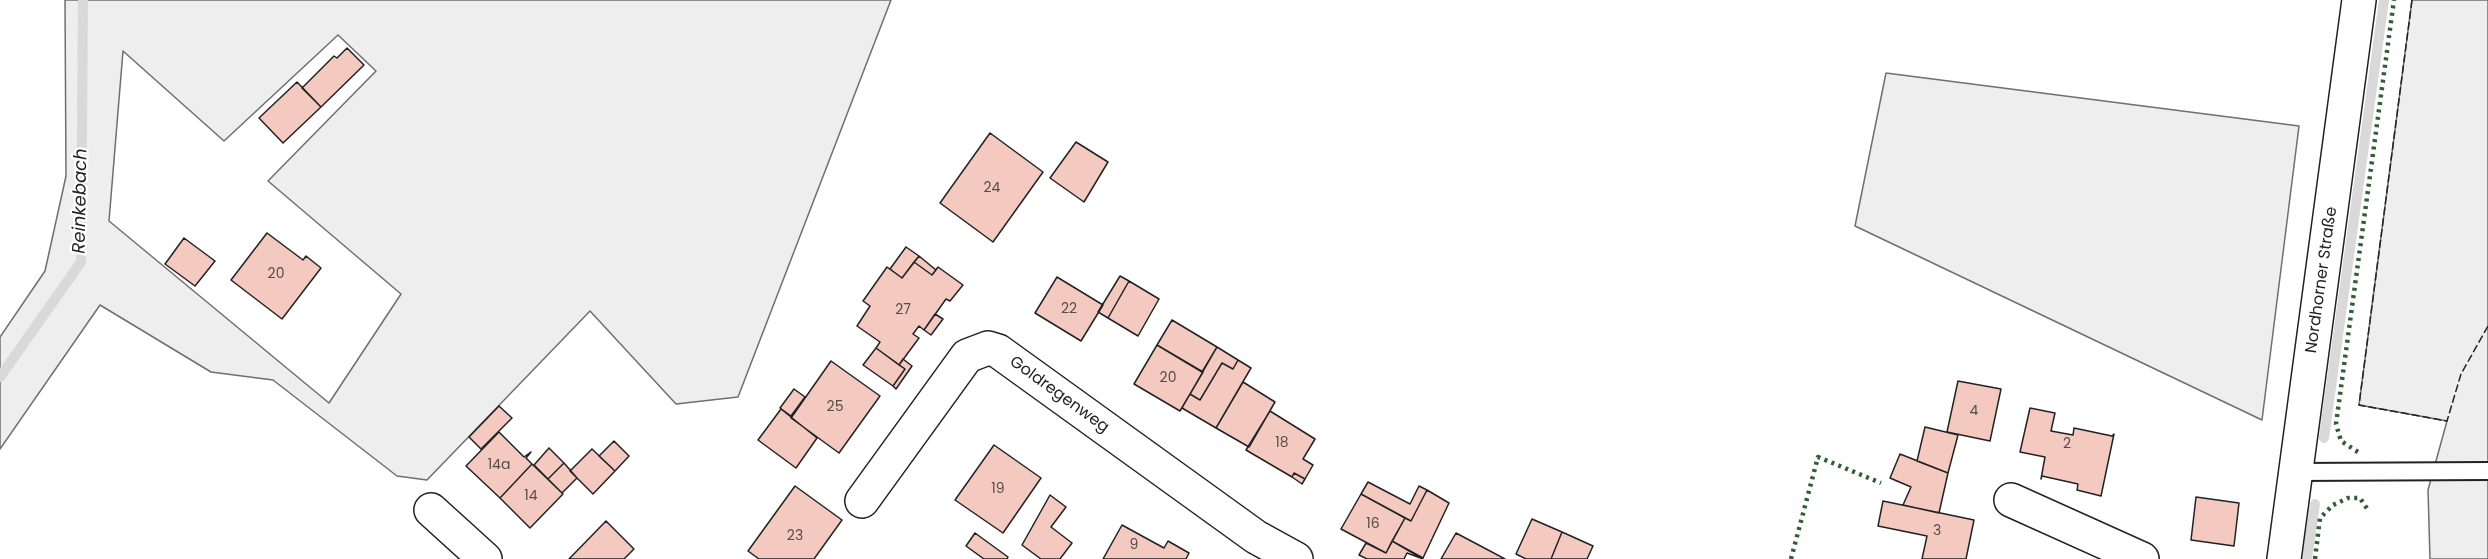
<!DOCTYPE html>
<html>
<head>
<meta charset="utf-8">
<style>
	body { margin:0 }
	canvas { display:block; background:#fff }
</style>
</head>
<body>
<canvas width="2488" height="559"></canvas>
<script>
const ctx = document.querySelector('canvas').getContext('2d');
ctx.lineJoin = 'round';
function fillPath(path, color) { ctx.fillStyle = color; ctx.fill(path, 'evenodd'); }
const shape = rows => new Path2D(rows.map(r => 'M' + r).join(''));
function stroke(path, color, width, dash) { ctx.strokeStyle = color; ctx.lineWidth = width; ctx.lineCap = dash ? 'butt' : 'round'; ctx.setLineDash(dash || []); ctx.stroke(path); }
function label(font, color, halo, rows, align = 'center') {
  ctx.font = font + ' Poppins,sans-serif'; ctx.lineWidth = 4.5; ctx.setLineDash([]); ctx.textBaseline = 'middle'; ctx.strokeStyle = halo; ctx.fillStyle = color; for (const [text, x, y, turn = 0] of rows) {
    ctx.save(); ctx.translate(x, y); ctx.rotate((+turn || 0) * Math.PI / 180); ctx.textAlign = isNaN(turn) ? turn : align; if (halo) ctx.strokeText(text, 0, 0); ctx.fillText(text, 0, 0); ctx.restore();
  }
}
const green = shape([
	[65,0,891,0,738,397,676,404,590,311,427,480,397,476,273,380,211,372,100,305,0,449,0,337,45,271,66,176,65,0],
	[338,35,376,71,268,181,401,294,329,403,109,221,123,51,224,141,338,35],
	[2412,0,2488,0,2488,559,2430,559,2428,490,2447,421,2359,405,2412,0],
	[1886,73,2299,126,2262,420,1855,226,1886,73]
]);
fillPath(green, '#eee');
stroke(green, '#6f6f6f', 1.5);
stroke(shape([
	[0,377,81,262,83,0],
	[2324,438,2384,0],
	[2307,559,2315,504]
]), '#d9d9d9', 10);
const building = shape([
	[347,48,364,65,321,107,302,88,334,56,337,58,347,48],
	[297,82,321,107,283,143,259,118,297,82],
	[990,133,1043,172,993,242,940,203,990,133],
	[1076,142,1108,162,1084,202,1050,178,1076,142],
	[267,233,303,260,306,256,321,268,282,319,231,280,267,233],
	[184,238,215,261,195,286,165,264,184,238],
	[906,247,919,256,902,278,890,269,906,247],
	[919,256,936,270,932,275,914,262,919,256],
	[914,262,932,275,938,267,963,285,950,301,946,299,924,330,919,326,913,334,919,338,899,365,876,348,880,342,857,326,870,306,863,301,887,267,902,278,914,262],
	[1120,276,1129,281,1108,318,1098,312,1120,276],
	[1057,277,1103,305,1081,341,1035,313,1057,277],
	[1129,281,1159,299,1138,336,1108,318,1129,281],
	[935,314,943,319,931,335,924,330,935,314],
	[1172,320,1217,347,1202,372,1157,345,1172,320],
	[1157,345,1203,372,1180,411,1134,384,1157,345],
	[1217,347,1238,360,1233,369,1222,363,1200,400,1190,394,1217,347],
	[876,348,905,369,893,386,863,365,876,348],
	[903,359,912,366,896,389,893,386,905,369,899,365,903,359],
	[1238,360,1251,368,1216,428,1182,408,1190,394,1200,400,1222,363,1233,369,1238,360],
	[831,361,880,396,839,453,791,418,831,361],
	[1958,381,2001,389,1990,441,1947,432,1958,381],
	[1243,382,1275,402,1249,447,1216,428,1243,382],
	[794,389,805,397,791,416,780,408,794,389],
	[499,406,512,418,481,449,469,437,499,406],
	[2030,408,2055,413,2051,431,2073,435,2074,428,2112,436,2114,434,2101,496,2077,490,2078,484,2042,476,2041,479,2045,457,2020,452,2030,408],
	[781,409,817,438,796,468,758,440,781,409],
	[1270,411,1315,439,1303,459,1313,465,1305,479,1294,473,1292,477,1246,450,1270,411],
	[1925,427,1958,435,1948,473,1917,461,1925,427],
	[499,432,524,457,531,452,526,458,532,464,500,498,466,466,499,432],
	[614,441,629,456,615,471,599,456,614,441],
	[994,445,1041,478,1003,533,955,500,994,445],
	[549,448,564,463,548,479,534,465,549,448],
	[592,449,615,471,593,494,570,471,592,449],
	[1900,454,1948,473,1939,513,1903,505,1911,487,1890,478,1900,454],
	[564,463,577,478,562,493,548,479,564,463],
	[532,464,563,494,530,528,500,498,532,464],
	[1294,473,1305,479,1302,484,1292,477,1294,473],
	[1368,482,1410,504,1419,486,1427,490,1411,521,1361,494,1368,482],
	[795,486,842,520,814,559,759,559,748,551,795,486],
	[1427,490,1449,503,1423,558,1392,541,1405,518,1411,521,1427,490],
	[1361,494,1405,518,1386,553,1341,529,1361,494],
	[1050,495,1066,507,1051,527,1072,543,1060,559,1041,559,1022,545,1050,495],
	[2196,497,2239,503,2234,546,2191,540,2196,497],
	[1883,501,1974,520,1966,559,1922,559,1927,536,1878,526,1883,501],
	[1532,519,1562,532,1551,559,1526,559,1516,554,1532,519],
	[606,521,634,549,624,559,569,559,606,521],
	[1122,525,1164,548,1168,541,1189,553,1186,559,1103,559,1122,525],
	[1562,532,1593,546,1587,559,1551,559,1562,532],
	[975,533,1008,557,1007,559,984,559,966,546,975,533],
	[1456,533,1505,559,1441,559,1456,533],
	[1392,541,1423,559,1407,553,1404,559,1367,559,1359,555,1366,543,1386,553,1392,541]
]);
fillPath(building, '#f3c9c0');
stroke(building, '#222', 1.5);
const lane = shape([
	[2296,472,2488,471]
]);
const street = shape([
	[2011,500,2142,559],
	[862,501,967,356,988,348,998,351,1256,537,1296,559],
	[431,510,485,559]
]);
const secondary = shape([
	[2284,559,2359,0]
]);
stroke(lane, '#222', 20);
stroke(street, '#222', 36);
stroke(secondary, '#222', 36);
stroke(lane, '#fff', 16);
stroke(street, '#fff', 33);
stroke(secondary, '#fff', 33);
stroke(shape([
	[2358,452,2341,441,2336,424,2394,0],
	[1791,559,1818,457,1881,483],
	[2315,559,2320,518,2333,505,2348,498,2360,498,2368,510]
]), '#2f5e38', 4.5, [3, 4.5]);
stroke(shape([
	[2412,0,2359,405,2447,421,2461,374,2488,326]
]), '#222', 1.5, [8, 3]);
label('14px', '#564c4a', null, [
	["24",992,188],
	["20",276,274],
	["22",1069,309],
	["27",903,310],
	["20",1168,378],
	["25",835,407],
	["4",1974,411],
	["18",1282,443],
	["2",2067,444],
	["14a",499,465],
	["19",998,489],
	["14",531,496],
	["16",1373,524],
	["3",1937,531],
	["23",795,536],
	["9",1134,545]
]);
label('16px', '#222', '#fff', [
	["Nordhorner Straße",2322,280,-82],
	["Goldregenweg",1059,395,36]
]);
label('italic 18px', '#222', '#fff', [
	["Reinkebach",81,201,-89]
]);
</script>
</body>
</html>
